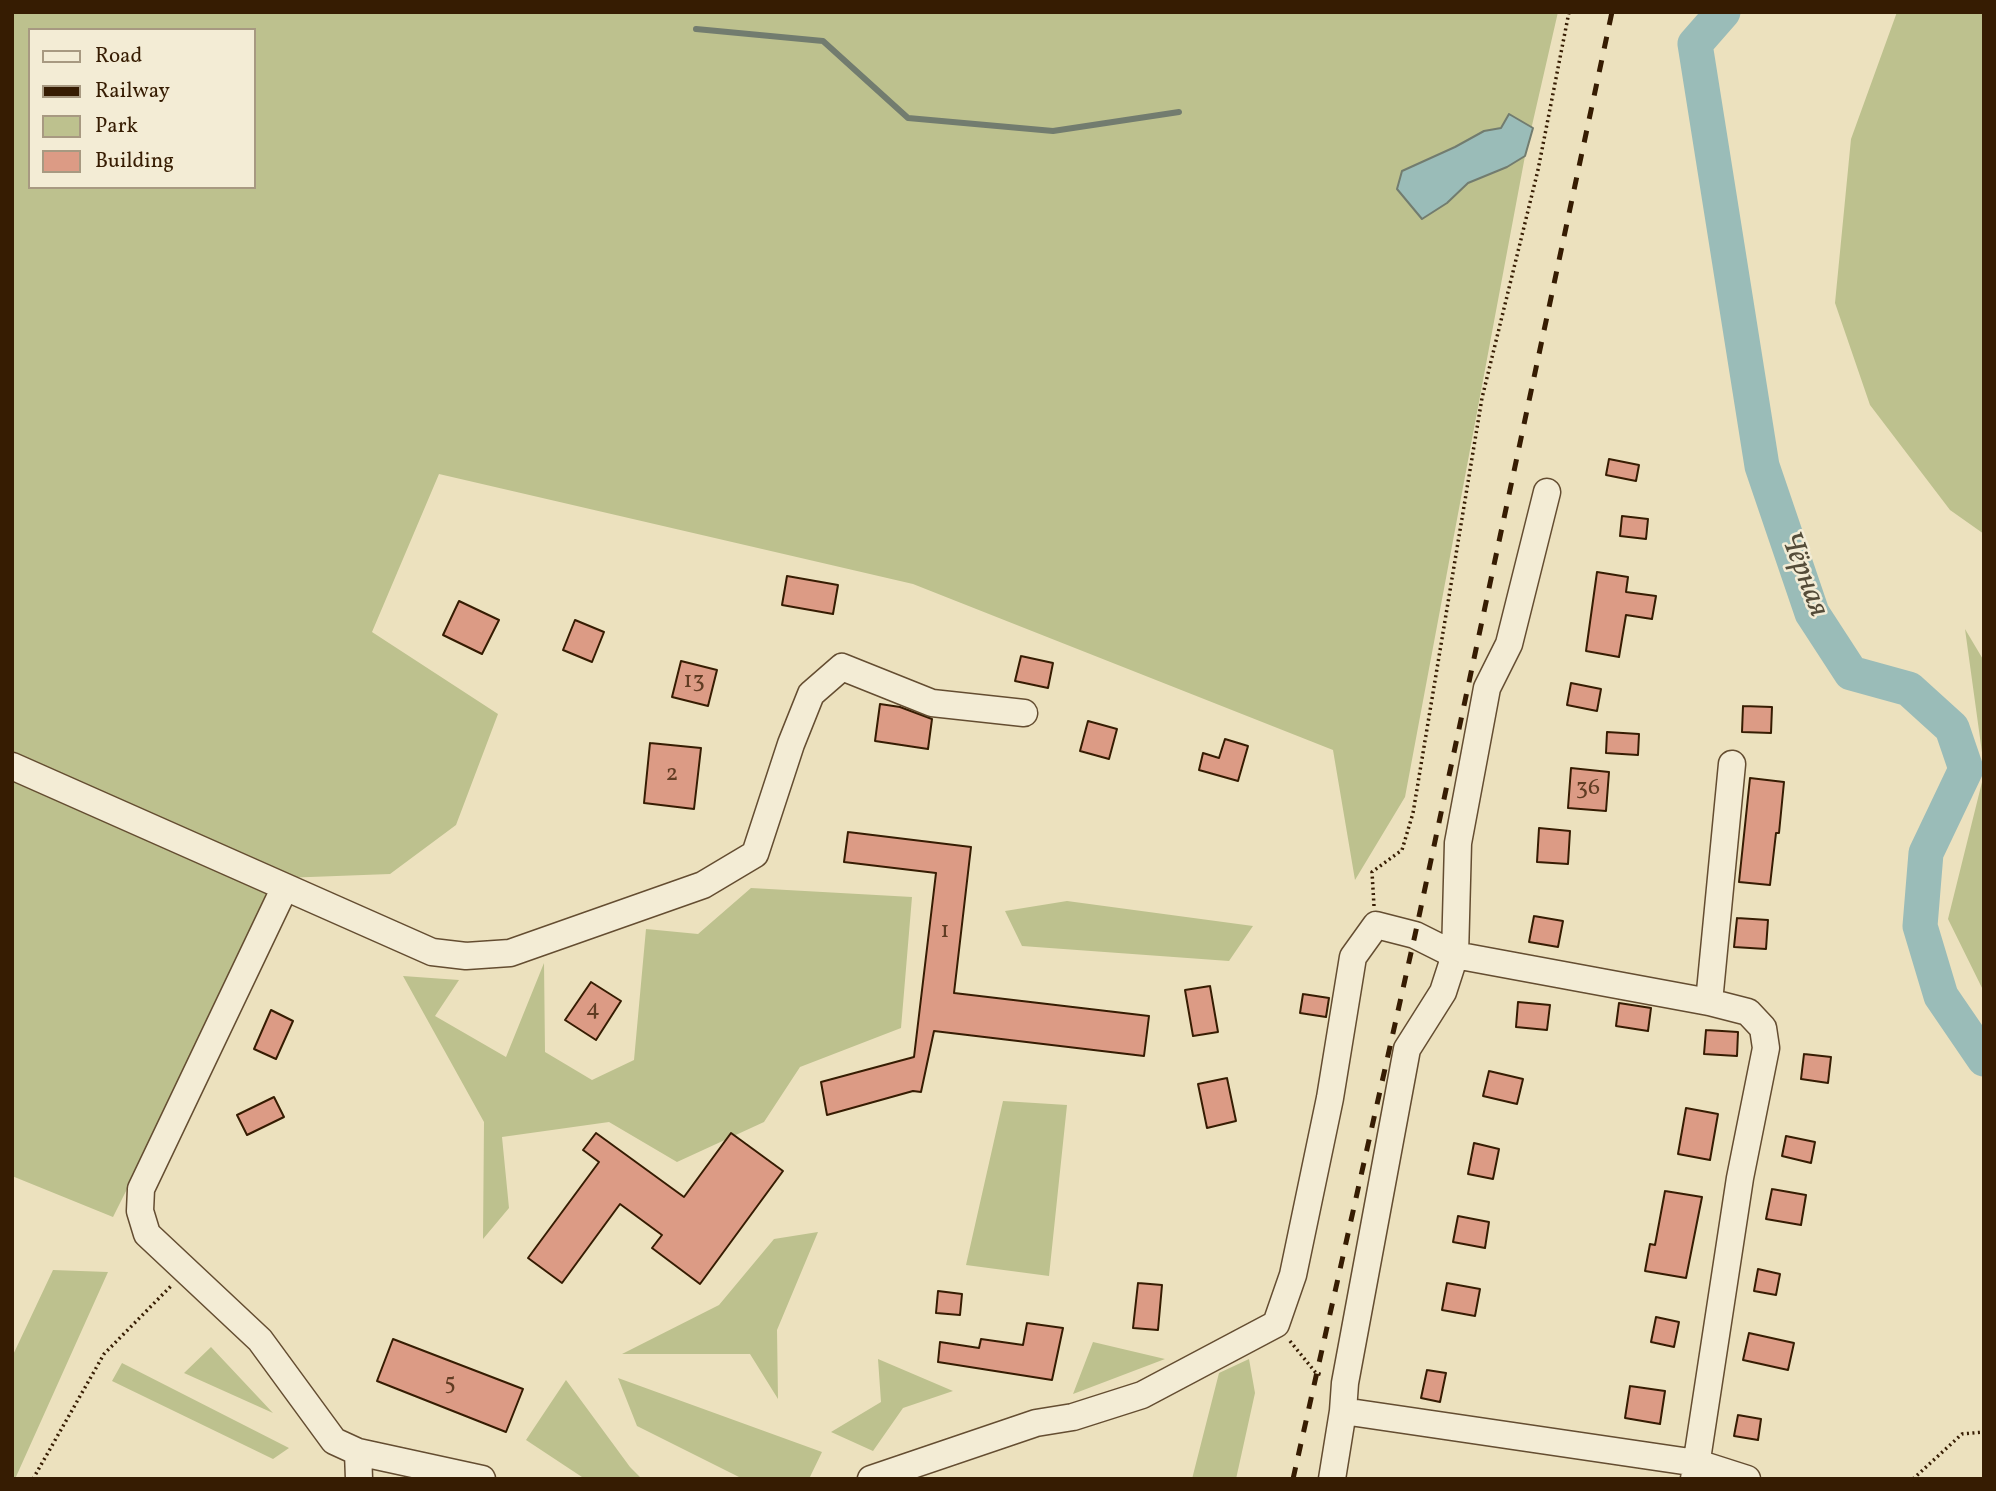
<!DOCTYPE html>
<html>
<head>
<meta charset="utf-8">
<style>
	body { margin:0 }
	#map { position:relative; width:1996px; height:1491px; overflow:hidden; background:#ece1be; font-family:Vollkorn,serif }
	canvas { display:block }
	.frame { position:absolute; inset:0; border:14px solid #361c02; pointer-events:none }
	.legend { position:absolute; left:28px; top:28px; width:228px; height:161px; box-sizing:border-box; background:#f3ecd5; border:2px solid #a79981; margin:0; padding:9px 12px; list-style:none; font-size:21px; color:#361c02 }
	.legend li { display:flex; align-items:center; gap:14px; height:35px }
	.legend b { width:35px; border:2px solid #a79981 }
</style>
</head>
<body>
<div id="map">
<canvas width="1996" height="1491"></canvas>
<div class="frame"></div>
<ul class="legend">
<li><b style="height:9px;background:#f3ecd5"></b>Road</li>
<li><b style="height:9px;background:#361c02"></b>Railway</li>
<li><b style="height:19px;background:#bdc18e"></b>Park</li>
<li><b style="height:19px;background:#dc9b85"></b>Building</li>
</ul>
</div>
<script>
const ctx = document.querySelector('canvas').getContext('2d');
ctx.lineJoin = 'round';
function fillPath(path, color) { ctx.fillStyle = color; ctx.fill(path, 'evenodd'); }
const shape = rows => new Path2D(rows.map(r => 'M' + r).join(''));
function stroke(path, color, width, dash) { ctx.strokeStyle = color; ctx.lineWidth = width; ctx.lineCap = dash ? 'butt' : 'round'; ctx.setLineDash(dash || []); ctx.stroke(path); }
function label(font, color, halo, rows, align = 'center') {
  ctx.font = font + ' Vollkorn,serif'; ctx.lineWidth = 5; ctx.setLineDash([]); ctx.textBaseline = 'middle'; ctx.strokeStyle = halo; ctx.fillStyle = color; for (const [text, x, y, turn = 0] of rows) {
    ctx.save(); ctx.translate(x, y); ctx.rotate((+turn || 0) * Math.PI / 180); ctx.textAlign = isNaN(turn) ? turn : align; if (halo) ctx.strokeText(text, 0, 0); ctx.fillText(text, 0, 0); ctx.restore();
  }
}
fillPath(shape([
	[12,12,1558,12,1525,156,1405,797,1355,880,1333,750,913,584,439,474,372,632,498,714,456,825,390,874,283,878,113,1217,12,1176],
	[30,30,254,30,254,187,30,187],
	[1897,12,1984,12,1984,534,1950,510,1870,405,1835,303,1851,139],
	[1965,629,1984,661,1984,767],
	[1984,774,1984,992,1948,919],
	[751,888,912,897,901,1028,800,1067,764,1122,677,1162,609,1122,502,1137,509,1208,483,1239,484,1122,403,976,459,980,435,1016,506,1057,544,963,545,1052,592,1080,634,1060,646,929,698,934],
	[1067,901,1253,926,1229,961,1022,946,1005,911],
	[1003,1101,1067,1105,1049,1276,966,1265],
	[818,1232,777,1330,778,1399,750,1354,622,1354,719,1305,774,1239],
	[53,1270,108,1272,15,1479,12,1479,12,1357],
	[1093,1342,1165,1359,1073,1394],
	[211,1347,273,1413,184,1373],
	[878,1359,953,1391,903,1408,873,1451,831,1432,881,1402],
	[1249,1359,1255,1393,1236,1479,1192,1479,1219,1373],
	[122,1363,289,1448,273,1459,112,1381],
	[618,1378,822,1452,809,1479,743,1479,637,1426],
	[566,1380,630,1467,642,1479,585,1479,526,1440]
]), '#bdc18e');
const water = shape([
	[1509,114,1533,128,1525,156,1507,167,1468,183,1447,203,1422,219,1397,189,1402,171,1455,147,1484,131,1501,128,1509,114]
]);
fillPath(water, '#9abcb8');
stroke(water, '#727c6f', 2);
stroke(shape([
	[696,29,823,41,908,118,1053,131,1179,112]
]), '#727c6f', 6);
stroke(shape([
	[1723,12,1695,44,1762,466,1812,613,1851,673,1909,689,1952,728,1966,769,1926,853,1920,926,1941,996,1984,1059]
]), '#9abcb8', 35);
const building = shape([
	[1609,459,1639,465,1636,481,1606,475,1609,459],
	[1622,516,1648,519,1646,539,1620,536,1622,516],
	[1597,572,1628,577,1626,592,1656,596,1652,619,1626,615,1619,657,1586,651,1597,572],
	[787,576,838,585,833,614,782,605,787,576],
	[459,601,499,620,482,654,443,635,459,601],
	[575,620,604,632,592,662,563,650,575,620],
	[1021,656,1053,663,1048,688,1015,681,1021,656],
	[681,661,717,670,708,706,672,697,681,661],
	[1571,683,1601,689,1597,711,1567,705,1571,683],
	[880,704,900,707,932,719,928,749,875,741,880,704],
	[1743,706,1772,707,1771,733,1742,732,1743,706],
	[1088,721,1117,729,1109,759,1080,751,1088,721],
	[1607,732,1639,734,1638,755,1606,753,1607,732],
	[1225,739,1248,746,1238,781,1199,770,1203,753,1219,758,1225,739],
	[650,743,701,748,694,809,644,803,650,743],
	[1571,768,1609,772,1606,811,1568,808,1571,768],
	[1750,778,1784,782,1779,833,1776,833,1770,885,1739,882,1750,778],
	[1539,828,1570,831,1568,864,1537,862,1539,828],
	[848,832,971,847,954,993,1149,1016,1144,1056,934,1031,921,1092,913,1091,827,1115,821,1082,914,1057,936,873,844,862,848,832],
	[1534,916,1563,921,1558,947,1529,942,1534,916],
	[1737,918,1768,920,1766,949,1734,947,1737,918],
	[591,982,621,1001,596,1040,565,1020,591,982],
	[1210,986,1218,1032,1193,1036,1185,990,1210,986],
	[1303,994,1329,998,1326,1017,1300,1013,1303,994],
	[1518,1002,1550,1005,1547,1030,1516,1027,1518,1002],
	[1619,1003,1651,1008,1648,1031,1616,1026,1619,1003],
	[271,1010,293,1021,276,1059,254,1049,271,1010],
	[1706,1030,1738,1032,1737,1056,1704,1054,1706,1030],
	[1804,1054,1831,1057,1828,1083,1801,1079,1804,1054],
	[1489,1071,1523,1079,1517,1104,1483,1096,1489,1071],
	[1227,1078,1236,1121,1207,1128,1198,1084,1227,1078],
	[274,1097,284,1117,247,1135,237,1115,274,1097],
	[1686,1108,1718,1114,1710,1160,1678,1154,1686,1108],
	[596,1133,684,1197,731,1133,783,1171,700,1284,652,1248,662,1235,620,1204,562,1283,528,1258,599,1162,583,1150,596,1133],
	[1786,1136,1815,1142,1811,1163,1782,1156,1786,1136],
	[1474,1143,1499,1149,1493,1179,1468,1174,1474,1143],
	[1772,1189,1806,1195,1801,1225,1766,1219,1772,1189],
	[1665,1191,1702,1197,1686,1278,1645,1271,1650,1244,1655,1245,1665,1191],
	[1458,1216,1489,1222,1485,1248,1453,1242,1458,1216],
	[1758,1269,1780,1274,1776,1295,1754,1291,1758,1269],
	[1138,1283,1162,1285,1158,1330,1133,1328,1138,1283],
	[1447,1283,1480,1289,1475,1316,1442,1310,1447,1283],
	[938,1291,962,1294,960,1315,936,1313,938,1291],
	[1656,1317,1679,1322,1674,1347,1651,1342,1656,1317],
	[1027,1323,1063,1328,1052,1380,938,1362,940,1342,979,1348,981,1339,1023,1345,1027,1323],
	[1749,1333,1794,1343,1788,1370,1743,1360,1749,1333],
	[393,1339,523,1389,506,1432,377,1381,393,1339],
	[1427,1370,1446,1373,1440,1402,1421,1398,1427,1370],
	[1630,1386,1665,1391,1660,1424,1625,1418,1630,1386],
	[1738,1415,1761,1419,1758,1440,1734,1436,1738,1415]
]);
fillPath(building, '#dc9b85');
stroke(building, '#361c02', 2);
const minor = shape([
	[12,766,432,952,466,956,510,953,703,885,755,854,791,744,811,694,842,667,932,703,1024,713],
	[285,887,141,1189,140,1211,147,1234,260,1340,334,1441,358,1452,482,1479],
	[1709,1002,1732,764],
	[1343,1411,1697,1463,1747,1479],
	[358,1452,359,1479],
	[871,1479,1036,1423,1073,1417,1142,1395,1276,1324,1293,1275,1330,1098,1353,957,1376,925,1415,935,1455,955,1709,1002,1748,1012,1763,1028,1766,1048,1740,1178,1694,1479],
	[1332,1479,1343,1411,1345,1383,1407,1049,1443,992,1455,955,1458,843,1487,688,1509,644,1547,492]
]);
stroke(minor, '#644d31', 29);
stroke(shape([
	[1374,906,1372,872,1402,850,1413,813,1482,398,1538,170,1569,12],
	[1290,1341,1316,1373,1323,1375],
	[33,1479,104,1354,171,1286],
	[1913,1479,1962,1434,1984,1432]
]), '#361c02', 3.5, [2, 3.5]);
stroke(minor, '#f3ecd5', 26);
stroke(shape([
	[1293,1479,1415,935,1612,12]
]), '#361c02', 5, [12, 12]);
label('24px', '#603c23', null, [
	["13",694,683],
	["2",672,776],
	["36",1588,790],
	["1",945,933],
	["4",593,1011],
	["5",450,1385]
]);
label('italic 30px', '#544c39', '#f3ecd5', [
	["Чёрная",1802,575,69]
]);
</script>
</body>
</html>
